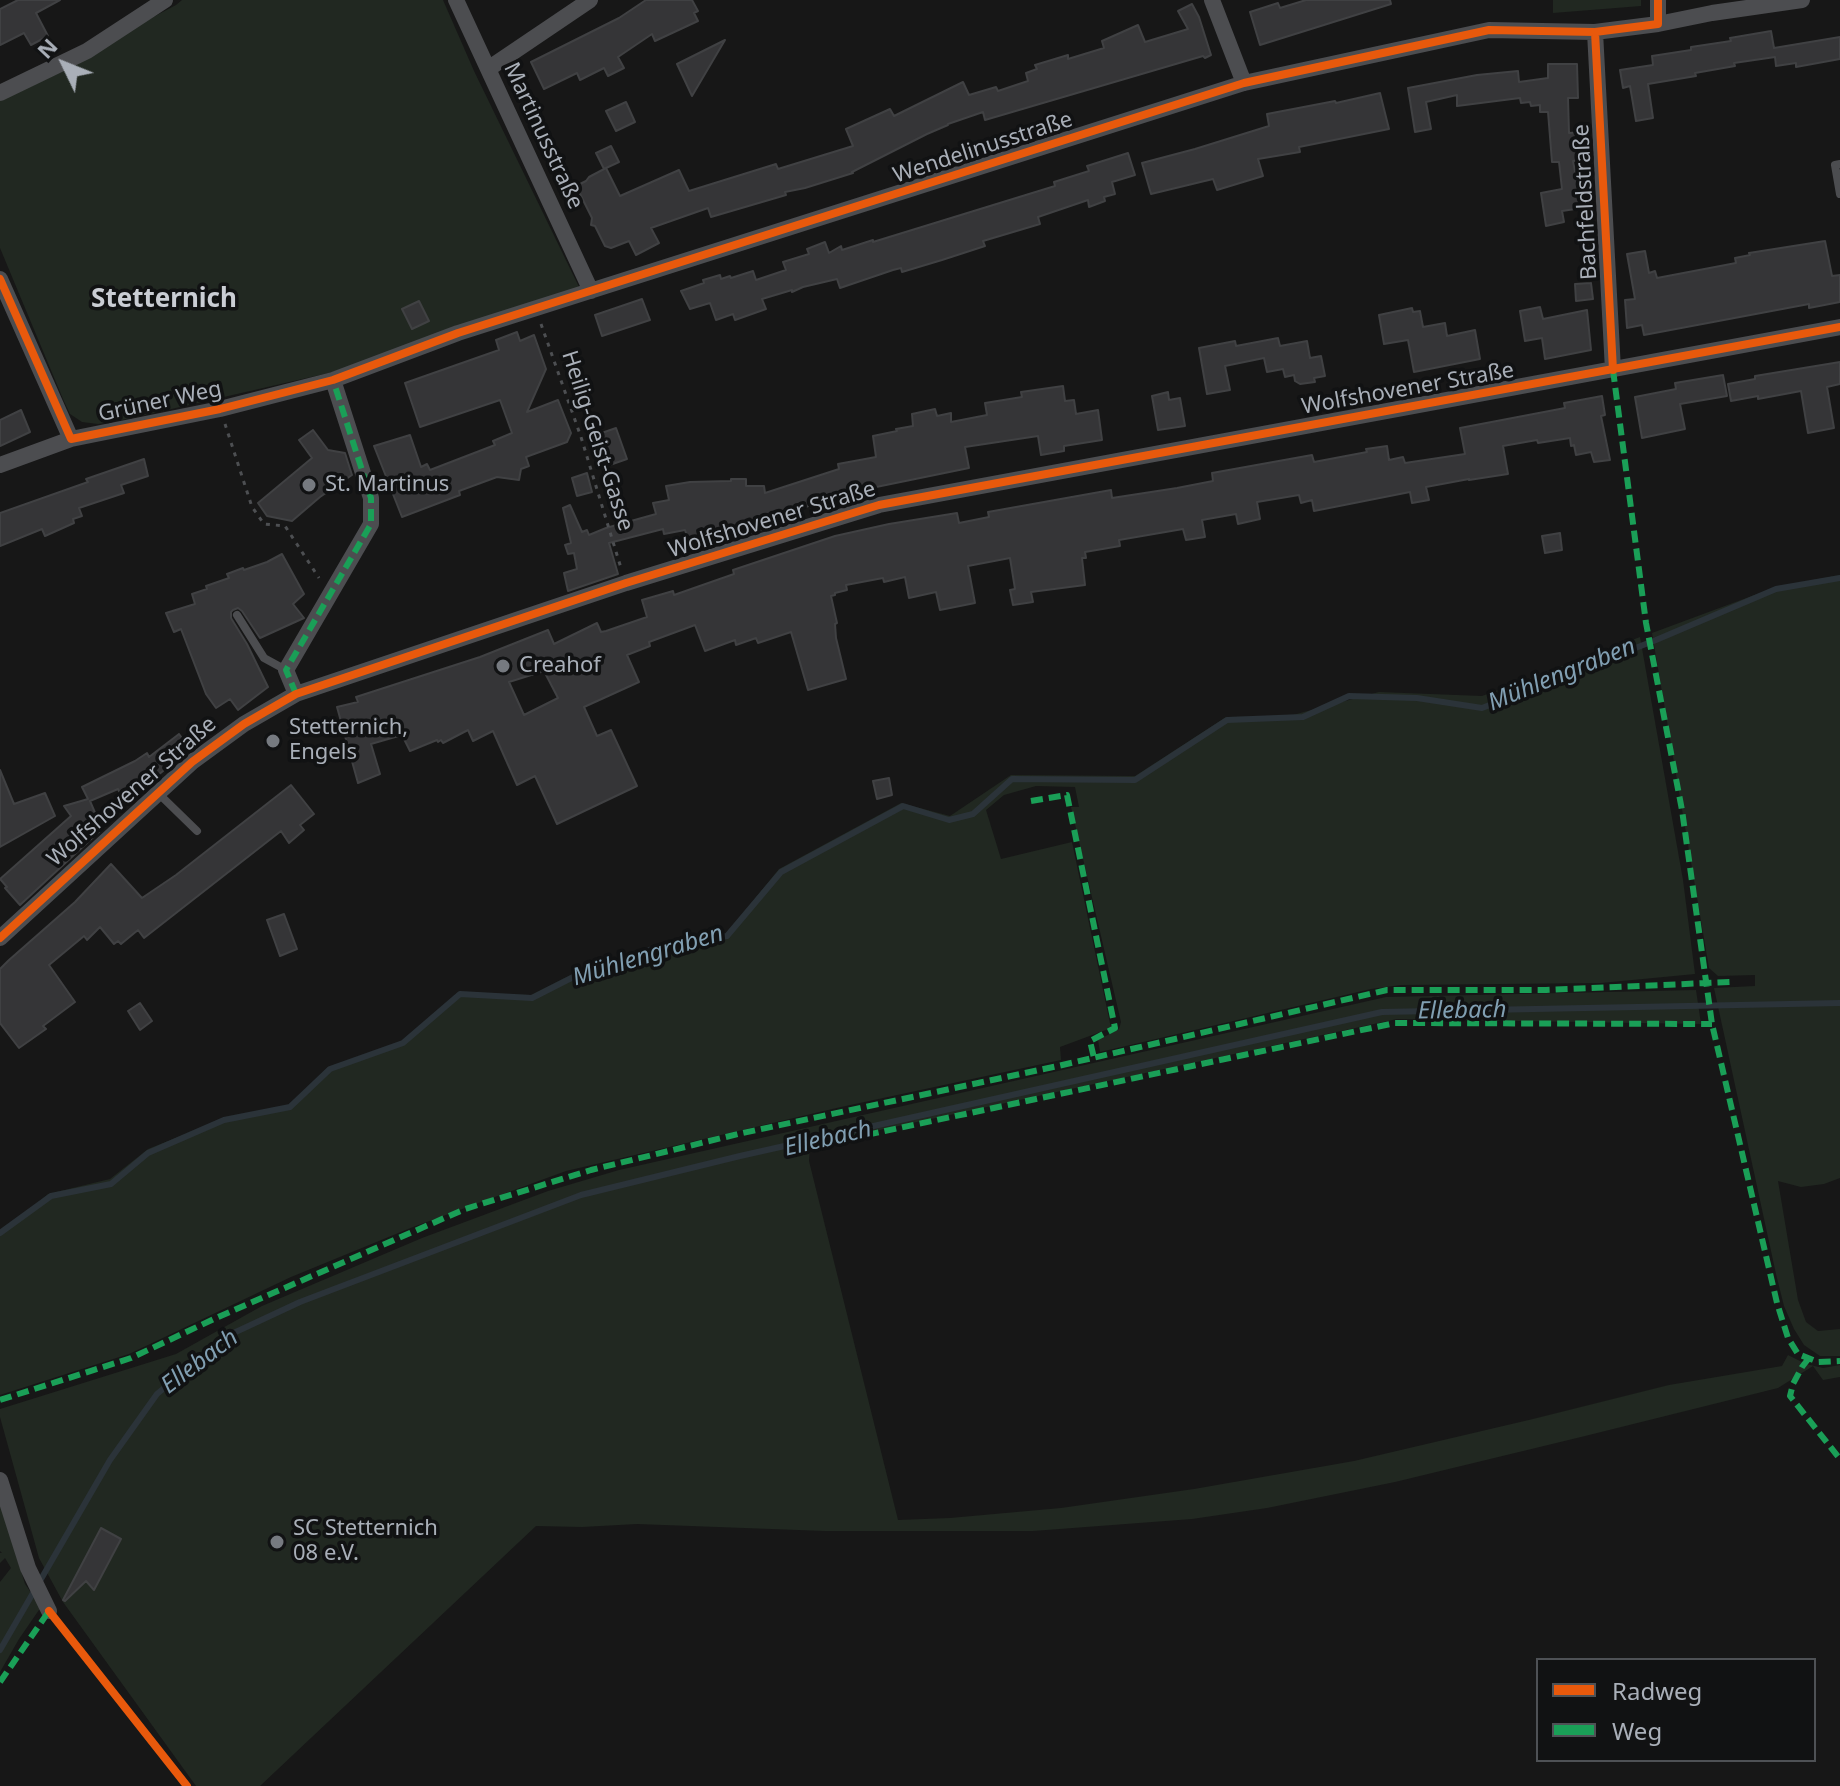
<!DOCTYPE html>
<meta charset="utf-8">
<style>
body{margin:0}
#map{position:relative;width:1840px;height:1786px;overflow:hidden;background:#171717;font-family:"Noto Sans",sans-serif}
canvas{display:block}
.legend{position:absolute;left:1536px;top:1658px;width:280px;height:104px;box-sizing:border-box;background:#111213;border:2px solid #4e5155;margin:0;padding:10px 14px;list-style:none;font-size:24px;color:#a9afb8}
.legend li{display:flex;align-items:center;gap:16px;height:40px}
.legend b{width:40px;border:2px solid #4e5155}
.north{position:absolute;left:24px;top:24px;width:80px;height:80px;-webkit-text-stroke:6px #111213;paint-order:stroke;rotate:313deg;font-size:22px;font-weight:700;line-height:32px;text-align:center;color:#a9afb8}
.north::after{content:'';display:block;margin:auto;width:28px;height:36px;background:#a9afb8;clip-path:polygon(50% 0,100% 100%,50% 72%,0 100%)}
</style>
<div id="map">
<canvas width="1840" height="1786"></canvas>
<ul class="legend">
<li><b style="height:10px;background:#e8590c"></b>Radweg</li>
<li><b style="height:10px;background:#1a9f57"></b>Weg</li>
</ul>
<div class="north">N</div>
</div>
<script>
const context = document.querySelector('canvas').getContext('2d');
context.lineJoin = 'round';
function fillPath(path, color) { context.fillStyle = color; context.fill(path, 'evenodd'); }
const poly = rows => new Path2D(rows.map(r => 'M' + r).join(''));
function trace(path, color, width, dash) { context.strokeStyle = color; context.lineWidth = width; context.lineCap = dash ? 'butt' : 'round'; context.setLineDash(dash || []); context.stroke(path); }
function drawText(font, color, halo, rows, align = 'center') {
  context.font = font + ' "Noto Sans",sans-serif'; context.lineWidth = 7; context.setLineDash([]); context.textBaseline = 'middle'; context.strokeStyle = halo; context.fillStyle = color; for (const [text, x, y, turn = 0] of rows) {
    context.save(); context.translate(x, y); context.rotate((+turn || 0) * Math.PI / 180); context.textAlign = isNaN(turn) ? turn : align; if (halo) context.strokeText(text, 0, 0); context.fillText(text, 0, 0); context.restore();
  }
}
fillPath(poly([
 [182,0,443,0,474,71,580,289,333,372,132,418,98,424,82,422,70,414,63,399,0,248,0,98,176,5],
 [1553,0,1641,0,1641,6,1553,13],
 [1840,575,1840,1178,1824,1184,1801,1187,1778,1181,1798,1300,1806,1322,1818,1331,1840,1329,1840,1356,1820,1356,1804,1345,1794,1329,1784,1306,1776,1274,1714,988,1755,986,1755,975,1718,976,1709,968,1652,633,1776,587],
 [1640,637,1683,880,1695,974,1601,983,1401,985,1371,989,1100,1052,1098,1040,1119,1029,1121,1022,1071,807,1079,807,1075,787,1036,786,1004,795,986,810,1001,859,1072,842,1111,1028,1060,1047,1061,1060,841,1107,566,1171,413,1227,291,1277,129,1354,0,1395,0,1234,48,1194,110,1179,148,1149,223,1119,289,1105,328,1067,403,1041,459,993,531,995,589,966,726,934,779,869,901,803,950,816,1011,775,1135,776,1226,717,1289,716,1379,692,1482,696],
 [1696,990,1701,1024,1397,1019,810,1145,809,1161,898,1520,950,1518,1061,1508,1194,1489,1354,1461,1533,1419,1669,1385,1782,1366,1788,1355,1806,1364,1823,1368,1840,1365,1840,1377,1823,1380,1813,1366,1778,1388,1581,1437,1395,1482,1267,1508,1192,1519,1033,1531,825,1531,637,1524,582,1527,536,1526,260,1786,196,1786,63,1602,39,1558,0,1417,0,1409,176,1354,262,1306,422,1238,548,1191,619,1170,1386,997],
 [0,1502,25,1584,41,1607,19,1639,0,1672,0,1582,11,1568,5,1558,0,1563,0,1553,2,1553,0,1551]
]), '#212821');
trace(poly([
 [0,1233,51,1196,111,1184,148,1153,224,1120,290,1107,330,1069,403,1043,460,994,532,998,589,969,652,949,727,936,781,872,903,806,949,820,973,814,1012,779,1135,780,1227,720,1303,717,1349,696,1417,698,1482,708,1656,640,1776,589,1840,578],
 [0,1650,110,1460,157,1394,225,1337,300,1302,581,1195,740,1156,1382,1012,1840,1003]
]), '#2b3339', 6);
const building = poly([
 [18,0,60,0,36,13,48,36,31,45,24,33,0,45,0,9,18,0],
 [646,0,692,0,698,11,694,13,698,21,655,41,652,34,618,57,624,68,608,76,604,68,580,80,577,73,544,89,531,62,619,18,646,0],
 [1306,0,1390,0,1391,4,1260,45,1250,12,1278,3,1280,8,1306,0],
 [1192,4,1199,17,1211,55,1205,58,1203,56,985,120,983,112,948,124,948,125,927,134,852,172,853,173,805,188,785,192,786,195,711,217,708,208,651,228,659,243,636,255,629,241,611,248,605,246,595,226,591,225,592,218,576,186,586,181,589,177,606,168,620,196,679,170,689,191,776,164,778,169,853,146,846,129,890,109,894,116,963,82,969,95,996,87,998,91,1028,81,1026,73,1037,69,1035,65,1068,55,1068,59,1104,48,1102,41,1138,25,1145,42,1188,29,1178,11,1192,4],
 [1771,31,1774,48,1840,37,1840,59,1796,67,1796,63,1776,66,1775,57,1734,63,1735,66,1695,73,1696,76,1648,84,1653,118,1636,121,1630,86,1623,88,1620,70,1653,65,1652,56,1691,50,1691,47,1731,41,1730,38,1771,31],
 [725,40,692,96,677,64,725,40],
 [1548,64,1577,64,1578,98,1568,98,1569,133,1582,132,1583,160,1573,161,1582,208,1562,211,1564,222,1546,226,1541,193,1562,189,1559,162,1552,162,1548,112,1540,112,1540,105,1531,106,1530,102,1521,103,1520,98,1457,106,1457,95,1426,102,1431,129,1415,132,1408,88,1477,75,1518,71,1519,82,1548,78,1548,64],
 [1380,93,1389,129,1299,147,1300,152,1258,159,1263,176,1217,190,1213,179,1151,194,1142,163,1195,149,1269,126,1267,114,1335,101,1336,103,1380,93],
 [626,102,635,122,616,131,606,111,626,102],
 [611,146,619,162,604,169,596,153,611,146],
 [1128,153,1135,175,1112,182,1115,194,1104,197,1105,201,1089,207,1088,200,1038,217,1040,224,983,241,985,246,942,260,902,272,901,268,893,270,840,288,837,279,803,287,792,292,792,290,762,299,766,309,735,320,733,314,716,320,710,303,690,309,681,291,704,283,703,280,720,275,721,279,730,276,731,278,753,271,756,280,786,270,783,262,809,254,807,249,825,242,829,253,841,246,842,250,873,240,873,242,1055,186,1054,182,1089,171,1087,166,1128,153],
 [1825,241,1832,276,1840,275,1840,302,1809,308,1809,304,1644,335,1642,325,1627,328,1625,300,1635,299,1627,254,1645,251,1649,273,1655,271,1657,278,1736,263,1735,258,1750,255,1749,253,1825,241],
 [1591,283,1593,299,1576,301,1575,284,1591,283],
 [642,299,650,320,602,336,595,315,642,299],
 [419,301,429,321,412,329,402,309,419,301],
 [1540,307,1543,319,1587,310,1591,350,1545,359,1542,338,1525,341,1520,311,1540,307],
 [1412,308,1413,312,1420,311,1423,327,1445,323,1447,336,1475,330,1480,359,1414,372,1408,340,1384,344,1379,315,1412,308],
 [517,332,520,341,534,335,546,369,527,412,558,400,571,433,567,442,526,457,529,466,521,469,519,480,497,477,459,491,460,495,402,517,374,446,410,435,421,467,427,464,430,470,495,445,493,441,512,433,500,400,420,427,405,383,499,350,496,340,517,332],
 [1278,338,1280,346,1307,341,1310,358,1321,356,1325,376,1314,378,1315,382,1300,384,1295,381,1294,375,1285,377,1283,369,1267,372,1264,358,1225,366,1230,390,1207,394,1199,348,1235,341,1236,346,1278,338],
 [1840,362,1840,384,1827,387,1834,428,1808,433,1801,391,1758,399,1758,396,1731,401,1728,384,1755,379,1755,376,1840,362],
 [1723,375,1727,396,1680,404,1685,429,1642,438,1635,397,1676,389,1675,383,1723,375],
 [1063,386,1065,401,1074,400,1076,414,1098,410,1102,440,1064,446,1064,451,1041,455,1038,436,965,447,969,468,842,494,786,514,788,518,766,528,692,551,685,530,664,534,663,529,609,543,618,574,568,591,564,573,577,569,574,553,568,554,565,545,571,543,563,508,570,505,582,532,587,530,589,535,606,528,656,514,653,503,669,500,666,486,690,482,731,481,731,479,746,479,746,486,764,486,765,493,839,469,838,464,876,457,873,436,897,431,896,429,913,426,912,414,935,409,937,416,951,413,951,422,987,415,985,403,1022,397,1021,392,1063,386],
 [1168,392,1169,400,1180,398,1185,426,1158,430,1152,396,1168,392],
 [1602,396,1605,415,1601,416,1610,460,1594,462,1591,452,1576,455,1574,445,1571,446,1570,438,1538,443,1537,440,1503,446,1508,474,1469,480,1469,479,1426,487,1429,500,1412,503,1410,492,1314,511,1312,500,1301,503,1299,495,1257,502,1260,519,1238,524,1236,514,1202,520,1205,537,1186,540,1183,529,1119,540,1120,546,1085,552,1086,558,1082,558,1085,585,1031,592,1033,602,1013,605,1010,590,1015,589,1010,558,968,566,975,603,940,610,936,592,909,598,905,577,884,582,883,578,846,585,847,590,835,593,835,595,831,596,837,623,835,624,836,638,846,679,808,690,791,632,758,643,756,638,736,645,735,640,705,651,695,625,649,642,650,646,627,655,639,682,584,707,597,736,611,730,637,786,557,824,535,776,517,785,493,731,473,741,468,730,443,743,441,740,438,742,437,740,410,751,402,735,371,744,380,774,358,783,337,707,358,702,356,697,480,657,548,630,554,644,597,623,601,632,606,631,647,617,642,600,673,591,674,595,734,574,733,570,835,536,889,524,957,513,959,523,989,517,988,512,1111,490,1112,498,1177,488,1213,481,1212,473,1312,455,1314,462,1367,452,1366,449,1387,446,1389,460,1403,457,1405,463,1465,454,1460,428,1565,408,1564,403,1602,396],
 [544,671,558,698,524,715,509,682,544,671],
 [21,410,30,432,0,446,0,420,21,410],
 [616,428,627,459,604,467,593,436,616,428],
 [313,430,328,450,345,453,352,475,320,497,292,521,267,516,258,503,312,458,299,440,313,430],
 [144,459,148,476,121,485,124,493,79,508,82,516,73,519,74,523,45,536,42,529,0,546,0,513,88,482,86,479,144,459],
 [587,473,592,492,577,496,572,478,587,473],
 [1560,533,1562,550,1545,553,1542,536,1560,533],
 [282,554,304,594,293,604,304,618,260,638,242,611,238,608,233,610,231,612,231,618,247,644,268,687,238,710,230,699,216,708,206,694,181,629,174,632,166,613,195,604,192,594,207,589,206,586,229,578,227,574,243,568,244,570,267,562,282,554],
 [179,734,190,749,141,789,123,799,118,789,90,801,102,829,20,905,5,888,7,887,0,879,71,816,64,806,88,799,82,787,135,761,147,753,149,757,179,734],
 [0,770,14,804,45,793,55,816,0,847,0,770],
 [889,778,892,795,877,799,873,781,889,778],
 [291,785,314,814,300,825,304,830,289,843,281,831,144,938,138,930,121,944,118,941,114,944,100,927,87,940,84,936,49,965,75,1002,43,1026,46,1029,19,1048,0,1023,0,969,9,960,75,902,111,864,142,898,176,875,291,785],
 [284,914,297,949,280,956,267,920,284,914],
 [140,1003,152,1021,140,1030,128,1011,140,1003],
 [101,1528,121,1539,94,1590,86,1581,65,1601,63,1600,101,1528]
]);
fillPath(building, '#353537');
trace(building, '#404143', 2);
trace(poly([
 [541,324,581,437,621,568],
 [225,424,252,507,264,524,285,526,319,578]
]), '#4d4f52', 3, [4, 6]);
trace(poly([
 [1840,164,1835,165,1840,194],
 [237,615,264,658,286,670],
 [158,793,197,831]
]), '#4c4d50', 8);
trace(poly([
 [456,0,591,291],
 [1212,0,1244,83],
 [1658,0,1658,24],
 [1595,32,1613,370],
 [488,69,590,0],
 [0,93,87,51,165,0],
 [0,279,71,439,220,409,333,380,458,333,1244,83,1489,30,1595,32,1658,24,1712,13,1802,0],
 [0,465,71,439],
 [296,694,286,670,371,524,371,498,333,380],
 [0,938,192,762,244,724,296,694,626,583,879,505,1840,327],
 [0,1480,28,1568,49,1611]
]), '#4c4d50', 16);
trace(poly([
 [1613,370,1646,623,1682,810,1712,1024,1777,1303,1788,1338,1798,1354,1818,1362,1840,1361],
 [296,694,286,670,371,524,371,498,333,380],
 [1031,801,1067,795,1115,1028,1090,1041,1094,1058],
 [814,1146,1395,1023,1712,1024],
 [1809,1358,1802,1367,1793,1384,1790,1396,1840,1459],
 [0,1400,131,1358,216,1318,465,1209,591,1170,738,1134,1058,1066,1387,990,1546,990,1731,982],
 [0,1682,49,1611,53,1616]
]), '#1a9f57', 6, [12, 6]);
trace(poly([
 [1595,32,1613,370],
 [0,279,71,439,220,409,333,380,458,333,1244,83,1489,30,1595,32,1658,24,1658,0],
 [0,938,192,762,244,724,296,694,626,583,879,505,1840,327],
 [49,1611,187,1786]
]), '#e8590c', 8);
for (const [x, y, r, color] of [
 [309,485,8,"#767a80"],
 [503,666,8,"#767a80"],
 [273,741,8,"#767a80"],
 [277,1542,8,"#767a80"]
]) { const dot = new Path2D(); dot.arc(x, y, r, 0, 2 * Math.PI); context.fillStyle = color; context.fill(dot); trace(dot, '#111213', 3); }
drawText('22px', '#a9afb8', '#111213', [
 ["Martinusstraße",543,136,65],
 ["Wendelinusstraße",983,148,-18],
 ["Bachfeldstraße",1586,202,-93],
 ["Wolfshovener Straße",1408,389,-10],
 ["Grüner Weg",160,402,-12],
 ["Heilig-Geist-Gasse",597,441,72],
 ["Wolfshovener Straße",772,520,-17],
 ["Wolfshovener Straße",132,792,-41]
]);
drawText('22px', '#a9afb8', '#111213', [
 ["St. Martinus",325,485],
 ["Creahof",519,666],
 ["Stetternich,",289,728],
 ["Engels",289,753],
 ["SC Stetternich",293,1529],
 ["08 e.V.",293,1554]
], 'left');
drawText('italic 24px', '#819fb2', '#111213', [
 ["Mühlengraben",1562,675,-22],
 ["Mühlengraben",648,956,-17],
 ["Ellebach",1462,1011,-1],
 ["Ellebach",828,1139,-13],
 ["Ellebach",200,1362,-37]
]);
drawText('bold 26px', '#cacdd4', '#111213', [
 ["Stetternich",164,300]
]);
</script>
